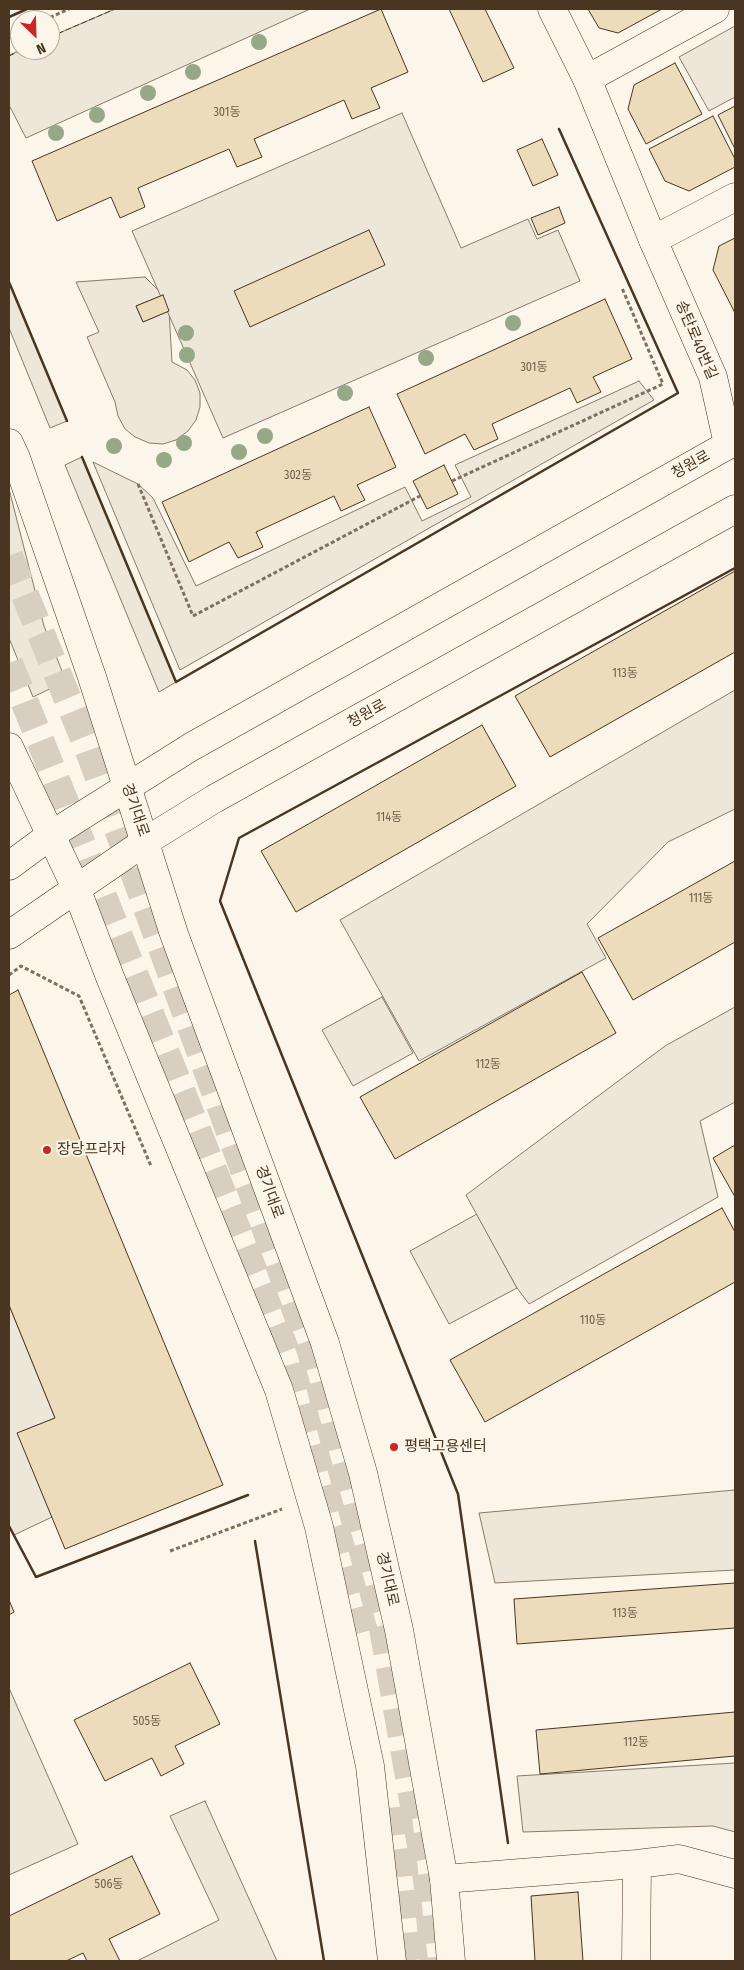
<!DOCTYPE html>
<meta charset="utf-8">
<style>
body{margin:0}
#map{position:relative;width:744px;height:1970px;overflow:hidden;background:#fbf6e9;font-family:"Fira Sans Condensed",sans-serif}
canvas{display:block}
.frame{position:absolute;inset:0;border:10px solid #4a3520;pointer-events:none}
.north{position:absolute;left:10px;top:10px;width:50px;height:50px;box-sizing:border-box;background:#fbf6e9;border:1px solid #b4a999;border-radius:50%;rotate:156deg;font-size:14px;font-weight:700;line-height:20px;text-align:center;color:#4a3520}
.north::after{content:'';display:block;margin:auto;width:18px;height:22px;background:#c62828;clip-path:polygon(50% 0,100% 100%,50% 72%,0 100%)}
</style>
<div id="map">
<canvas width="744" height="1970"></canvas>
<div class="frame"></div>
<div class="north">N</div>
</div>
<script>
const context = document.querySelector('canvas').getContext('2d');
context.lineJoin = 'round';
function fillPath(path, color) { context.fillStyle = color; context.fill(path, 'evenodd'); }
const poly = rows => new Path2D(rows.map(r => 'M' + r).join(''));
function trace(path, color, width, dash) { context.strokeStyle = color; context.lineWidth = width; context.lineCap = dash ? 'butt' : 'round'; context.setLineDash(dash || []); context.stroke(path); }
function drawText(font, color, halo, rows, align = 'center') {
  context.font = font + ' "Fira Sans Condensed","Noto Sans KR",sans-serif'; context.lineWidth = 4; context.setLineDash([]); context.textBaseline = 'middle'; context.strokeStyle = halo; context.fillStyle = color; for (const [text, x, y, turn = 0] of rows) {
    context.save(); context.translate(x, y); context.rotate((+turn || 0) * Math.PI / 180); context.textAlign = isNaN(turn) ? turn : align; if (halo) context.strokeText(text, 0, 0); context.fillText(text, 0, 0); context.restore();
  }
}
const green = poly([
 [735,26,735,97,709,111,679,57,735,26],
 [145,277,163,295,136,306,143,322,169,311,172,362,187,370,195,380,200,393,200,407,196,420,188,431,176,440,163,444,149,443,135,437,125,429,118,416,115,402,87,337,99,332,76,282,145,277],
 [9,282,67,421,50,428,9,328,9,282],
 [639,381,654,400,180,670,93,462,138,484,153,498,196,586,405,487,422,521,471,497,455,465,639,381],
 [82,457,176,682,159,692,65,465,82,457],
 [9,489,44,626,66,681,33,697,9,638,9,489],
 [382,997,413,1053,353,1086,322,1030,382,997],
 [477,1214,517,1288,449,1324,410,1251,477,1214]
]);
fillPath(green, '#ede6d9');
trace(green, '#887966', 1);
const parking = poly([
 [115,9,310,9,26,138,9,105,9,55,21,50,50,50,50,37,115,9],
 [402,113,461,248,528,219,537,239,558,230,580,281,223,438,132,231,402,113],
 [735,690,735,809,668,842,587,924,606,958,419,1061,340,920,735,690],
 [735,1007,735,1102,700,1121,718,1197,529,1304,517,1288,466,1195,665,1046,735,1007],
 [9,1305,55,1418,18,1433,52,1517,14,1535,9,1526,9,1305],
 [735,1490,735,1570,495,1583,479,1513,735,1490],
 [9,1688,78,1844,9,1875,9,1688],
 [735,1763,735,1832,713,1826,523,1832,517,1776,735,1763],
 [205,1801,277,1961,137,1961,219,1920,170,1816,205,1801]
]);
fillPath(parking, '#ede7d9');
trace(parking, '#887966', 1);
const building = poly([
 [381,9,408,72,371,88,380,108,352,119,344,100,254,139,262,157,237,167,229,149,138,188,145,207,120,218,111,197,57,221,32,161,381,9],
 [449,9,485,9,514,68,483,82,449,9],
 [588,9,662,9,618,33,599,28,588,9],
 [675,63,702,114,646,144,628,109,634,85,675,63],
 [735,106,735,149,718,115,735,106],
 [713,116,735,159,735,167,689,191,665,181,649,149,713,116],
 [542,139,558,175,533,186,517,150,542,139],
 [559,207,565,223,538,235,531,218,559,207],
 [369,230,385,265,250,327,234,291,369,230],
 [735,238,735,313,713,270,719,246,735,238],
 [163,295,169,311,143,322,136,306,163,295],
 [605,299,632,359,593,377,601,392,577,403,570,388,492,424,498,439,474,450,465,434,425,454,397,394,605,299],
 [369,407,396,467,357,485,365,500,341,511,334,496,256,532,263,547,238,558,229,542,189,562,162,502,369,407],
 [444,465,458,494,427,509,413,481,444,465],
 [735,571,735,652,550,757,515,696,735,571],
 [482,725,516,786,296,912,261,851,482,725],
 [735,861,735,942,633,1000,598,938,735,861],
 [582,972,616,1033,395,1159,360,1097,582,972],
 [18,990,223,1485,65,1549,17,1433,55,1418,9,1305,9,995,18,990],
 [735,1145,735,1197,713,1158,735,1145],
 [722,1208,735,1232,735,1282,485,1422,450,1360,722,1208],
 [735,1583,735,1628,517,1644,514,1599,735,1583],
 [9,1600,14,1612,9,1615,9,1600],
 [190,1663,220,1724,175,1746,184,1764,161,1776,152,1758,105,1781,74,1720,190,1663],
 [735,1712,735,1756,540,1774,536,1730,735,1712],
 [132,1856,160,1914,109,1939,120,1961,87,1961,83,1953,66,1961,9,1961,9,1916,132,1856],
 [578,1892,583,1961,535,1961,531,1896,578,1892]
]);
fillPath(building, '#ecdcbc');
trace(building, '#4a3520', 1);
trace(poly([
 [9,556,88,748,311,1351,383,1628,427,1880,434,1961],
 [9,663,289,1359,364,1632],
 [397,1807,414,1961]
]), '#d8cfc1', 28, [28, 14]);
const street = poly([
 [587,79,715,9],
 [653,240,735,197],
 [444,1879,637,1864,679,1859,735,1874],
 [636,1961,637,1864]
]);
const secondary = poly([
 [552,9,587,79,653,240,713,377,728,444],
 [9,866,51,835,191,747,735,441],
 [9,935,146,841,214,799,735,509]
]);
const primary = poly([
 [9,443,16,458,92,677,174,934,325,1343,363,1473,399,1630,444,1879,451,1961],
 [9,747,76,888,110,977,279,1390,319,1527,370,1766,392,1961]
]);
trace(street, '#4a3520', 29);
trace(secondary, '#4a3520', 29);
trace(primary, '#4a3520', 29);
trace(poly([
 [44,20,69,9],
 [9,38,20,33],
 [452,481,663,384,622,288],
 [138,484,193,616,420,496],
 [9,975,21,966,79,996,151,1166],
 [170,1551,282,1509]
]), '#7f6f5c', 3, [4, 2.5]);
trace(street, '#fbf6e9', 28);
trace(secondary, '#fbf6e9', 28);
trace(primary, '#fbf6e9', 28);
trace(poly([
 [50,37,115,9],
 [9,56,22,50]
]), '#4a3520', 1, [6, 2.5]);
trace(poly([
 [9,17,27,9],
 [9,282,67,421],
 [82,457,176,682,678,393,559,129],
 [9,1526,36,1577,248,1495],
 [255,1541,324,1961],
 [508,1843,458,1494,220,901,239,838,735,568]
]), '#4a3520', 2.5);
context.fillStyle = '#96a887';
for (const [x, y] of [
 [259,42],
 [193,72],
 [148,93],
 [97,115],
 [56,133],
 [513,323],
 [186,333],
 [187,355],
 [426,358],
 [345,393],
 [265,436],
 [184,443],
 [114,446],
 [239,452],
 [164,460]
]) { context.beginPath(); context.arc(x, y, 8, 0, 2 * Math.PI); context.fill(); }
for (const [x, y, r, color] of [
 [47,1150,5,"#c62828"],
 [394,1447,5,"#c62828"]
]) { const dot = new Path2D(); dot.arc(x, y, r, 0, 2 * Math.PI); context.fillStyle = color; context.fill(dot); trace(dot, '#fbf6e9', 2); }
drawText('12px', '#725f47', null, [
 ["301동",227,113],
 ["301동",534,368],
 ["302동",298,476],
 ["113동",625,674],
 ["114동",389,818],
 ["111동",701,899],
 ["112동",488,1065],
 ["110동",593,1321],
 ["113동",625,1614],
 ["505동",147,1722],
 ["112동",636,1743],
 ["506동",109,1885]
]);
drawText('15px', '#4a3520', '#fbf6e9', [
 ["송탄로40번길",696,340,67],
 ["청원로",691,465,-29],
 ["청원로",367,714,-29],
 ["경기대로",135,810,71],
 ["경기대로",269,1192,70],
 ["경기대로",387,1579,77]
]);
drawText('15px', '#4a3520', '#fbf6e9', [
 ["장당프라자",57,1150],
 ["평택고용센터",404,1447]
], 'left');
</script>
